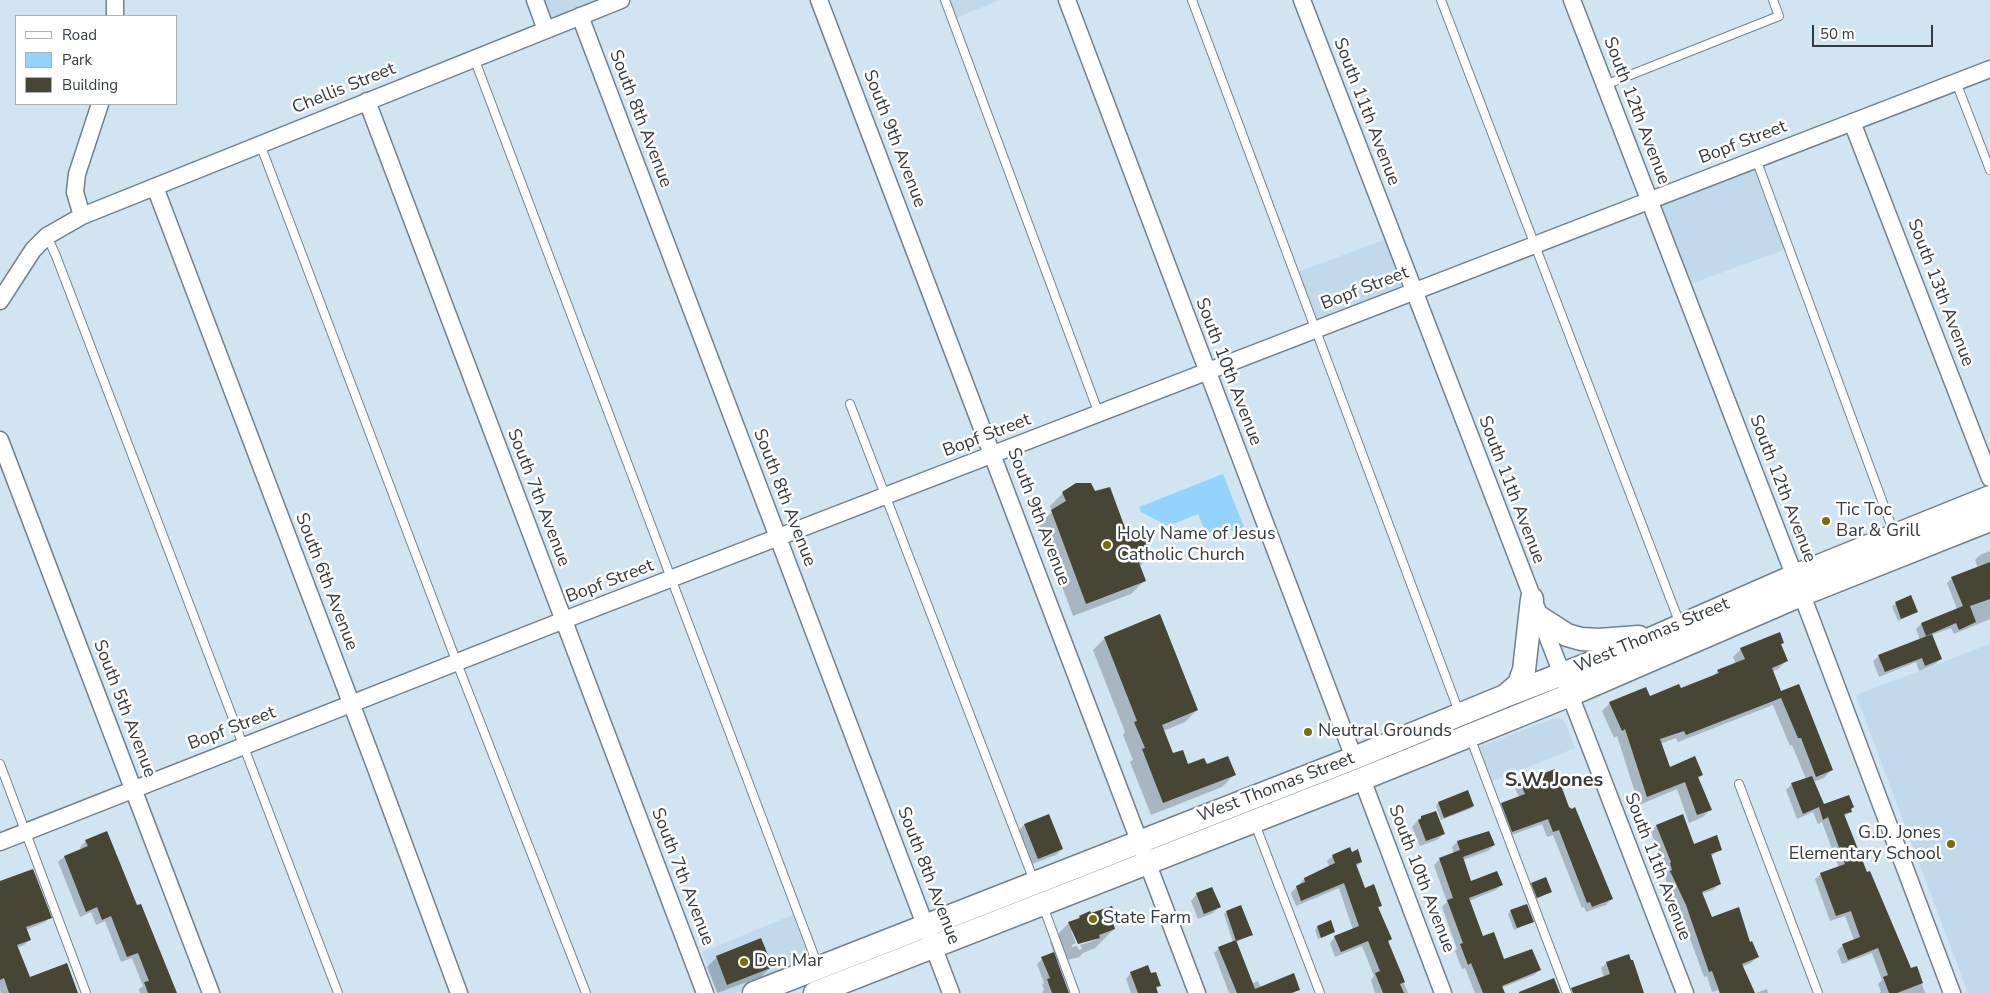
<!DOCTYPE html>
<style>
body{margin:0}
#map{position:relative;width:1990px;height:993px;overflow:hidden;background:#d1e4f1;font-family:"Nunito Sans",sans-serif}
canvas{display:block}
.legend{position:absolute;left:15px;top:15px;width:162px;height:90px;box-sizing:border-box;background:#fff;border:1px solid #adb1b3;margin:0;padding:6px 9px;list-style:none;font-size:15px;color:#333b40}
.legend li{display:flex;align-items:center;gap:10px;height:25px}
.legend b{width:25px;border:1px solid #adb1b3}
.scale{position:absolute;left:1812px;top:25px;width:121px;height:22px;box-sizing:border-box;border:2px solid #333b40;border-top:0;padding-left:6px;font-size:15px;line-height:18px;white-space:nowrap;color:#333b40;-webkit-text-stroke:4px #fff;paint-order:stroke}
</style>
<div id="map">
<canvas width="1990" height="993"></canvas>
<ul class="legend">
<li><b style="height:6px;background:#fff"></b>Road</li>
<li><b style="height:14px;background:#93d3fd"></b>Park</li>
<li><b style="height:14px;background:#474534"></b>Building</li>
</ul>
<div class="scale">50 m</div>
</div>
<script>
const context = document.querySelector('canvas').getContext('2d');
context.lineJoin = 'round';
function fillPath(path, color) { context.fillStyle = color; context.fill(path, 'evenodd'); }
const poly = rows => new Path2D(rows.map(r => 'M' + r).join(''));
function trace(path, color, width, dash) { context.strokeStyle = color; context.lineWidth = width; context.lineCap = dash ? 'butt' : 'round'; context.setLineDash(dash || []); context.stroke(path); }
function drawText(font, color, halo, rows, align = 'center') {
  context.font = font + ' "Nunito Sans",sans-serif'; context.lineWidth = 5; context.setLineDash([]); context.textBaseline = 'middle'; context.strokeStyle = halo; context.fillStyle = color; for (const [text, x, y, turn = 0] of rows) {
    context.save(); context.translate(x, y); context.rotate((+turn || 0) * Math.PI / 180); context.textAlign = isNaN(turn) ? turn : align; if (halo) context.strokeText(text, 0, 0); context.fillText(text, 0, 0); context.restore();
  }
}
fillPath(poly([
 [535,0,621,0,546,30],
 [947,0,1000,0,953,19],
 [1756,159,1789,248,1682,287,1649,201],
 [1392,237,1414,292,1317,329,1295,273],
 [1990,644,1990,993,1968,993,1856,695],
 [1554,718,1561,719,1566,724,1575,748,1491,782,1479,747],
 [795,914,813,961,735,993,718,993,702,952]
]), '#c0daec');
fillPath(poly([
 [1223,474,1244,527,1214,536,1204,528,1198,514,1168,526,1141,512,1139,507]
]), '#93d3fd');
fillPath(poly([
 [1094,492,1127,537,1151,555,1139,567,1144,581,1131,594,1073,616,1039,524,1052,512,1050,506,1063,493],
 [1990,551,1990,619,1954,634,1951,628,1932,635,1941,659,1935,664,1919,671,1916,662,1879,677,1873,661,1879,656,1920,640,1916,629,1921,624,1957,609,1947,583,1952,578,1978,568,1975,560,1980,555],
 [1911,597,1916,612,1898,621,1892,606],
 [1105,638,1197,710,1185,722,1163,731,1172,755,1188,766,1206,766,1234,775,1222,787,1151,815,1130,762,1133,760,1123,735,1125,732,1093,650],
 [1783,643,1780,645,1786,661,1778,669,1772,672,1780,693,1832,769,1824,778,1813,782,1824,806,1850,810,1851,811,1844,817,1867,874,1910,969,1916,967,1925,993,1880,993,1881,992,1878,984,1882,980,1872,953,1842,964,1837,951,1843,945,1854,940,1845,916,1830,921,1815,879,1821,874,1839,868,1822,822,1818,824,1813,812,1797,819,1786,790,1792,784,1806,779,1792,745,1790,746,1773,705,1678,742,1676,738,1660,744,1669,768,1702,775,1698,778,1711,809,1703,817,1689,823,1677,789,1639,805,1617,736,1614,738,1602,711,1610,703,1649,697,1681,689,1711,678,1718,671,1736,664,1733,657,1741,649],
 [1521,783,1568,807,1611,899,1606,905,1586,912,1584,907,1582,908,1553,835,1547,837,1542,824,1506,837,1496,810,1502,804,1519,797,1515,788],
 [1438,803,1473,806,1470,809,1441,820,1436,806],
 [1048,816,1062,849,1056,855,1032,864,1018,831,1024,825],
 [1682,816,1693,845,1720,849,1710,857,1719,884,1713,890,1701,894,1711,918,1749,944,1757,957,1751,963,1742,967,1754,993,1719,993,1718,990,1712,992,1707,976,1704,977,1680,911,1665,878,1667,876,1665,870,1666,869,1651,832,1656,826],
 [1421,817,1443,834,1437,840,1420,846,1412,827],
 [1488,832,1494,845,1488,851,1463,860,1471,882,1501,885,1496,890,1469,901,1482,937,1503,961,1540,969,1534,975,1501,988,1503,993,1475,993,1465,968,1462,969,1455,951,1457,949,1442,907,1447,902,1434,865,1440,859,1454,854,1452,847,1457,842],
 [86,841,136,907,176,993,140,993,139,989,143,986,132,958,121,962,105,921,96,925,91,912,80,917,58,862,64,857,81,850,80,847],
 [1351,853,1361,862,1356,867,1365,889,1381,905,1377,909,1391,939,1388,942,1390,950,1408,993,1375,993,1371,980,1374,976,1362,946,1335,957,1330,943,1335,937,1353,930,1339,888,1296,906,1291,893,1304,879,1329,866,1327,861,1333,856],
 [0,883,50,917,45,922,26,930,30,940,24,945,17,948,29,979,77,993,1,993,0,990],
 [1532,884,1550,892,1534,900,1529,886],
 [1197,894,1219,907,1213,913,1198,919,1191,901],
 [1511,911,1533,922,1514,930,1508,914],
 [1226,912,1252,934,1235,943,1251,984,1258,981,1261,988,1298,989,1294,993,1229,993,1214,953,1219,948,1233,943,1224,914],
 [1090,914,1116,920,1112,924,1114,929,1095,948,1083,953,1079,957,1057,963,1065,993,1042,993,1044,990,1042,985,1044,983,1037,964,1042,959,1054,954,1050,942,1069,923,1080,917],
 [1071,931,1074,931,1079,943,1100,936,1096,940,1080,945,1082,949,1079,950,1077,946,1072,947,1072,945,1076,943],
 [1317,927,1334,932,1318,939,1315,930],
 [717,957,771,967,761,977,717,993,707,967],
 [1607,963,1643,993,1577,993,1604,977,1601,968],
 [1131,973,1150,975,1159,985,1156,989,1157,993,1131,993,1126,979],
 [1767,989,1768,993,1756,993]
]), '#0003');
fillPath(poly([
 [1076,483,1091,483,1095,491,1110,487,1128,536,1143,530,1153,555,1138,560,1146,581,1086,604,1051,510,1066,501,1062,492],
 [1990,562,1990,599,1970,606,1976,622,1959,630,1956,623,1926,636,1921,623,1963,606,1951,577],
 [1911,595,1918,612,1901,619,1895,602],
 [1160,614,1198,710,1162,725,1173,753,1183,750,1188,764,1204,758,1207,764,1228,756,1236,775,1163,803,1142,749,1145,748,1134,722,1137,721,1104,637],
 [1780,632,1784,643,1781,644,1788,661,1772,668,1781,691,1799,684,1833,770,1816,777,1801,738,1798,738,1781,698,1686,735,1684,731,1660,739,1670,767,1695,756,1703,775,1698,777,1712,810,1697,815,1685,782,1647,797,1625,729,1622,731,1609,702,1646,687,1650,696,1679,684,1681,688,1719,673,1717,670,1745,659,1740,648],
 [1932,634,1942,659,1925,666,1922,658,1885,672,1878,655],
 [1555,769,1569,807,1572,809,1575,807,1613,899,1592,907,1590,902,1587,903,1559,830,1553,832,1548,819,1512,832,1501,803,1525,794,1520,782],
 [1812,776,1824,804,1849,795,1854,807,1851,809,1852,812,1844,814,1867,872,1870,871,1911,968,1917,966,1923,983,1897,993,1889,993,1883,977,1888,975,1878,948,1848,960,1842,944,1860,937,1851,911,1836,916,1820,873,1845,864,1828,817,1823,820,1819,807,1803,814,1791,783],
 [1468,790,1474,806,1444,818,1438,802],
 [1436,811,1445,834,1426,841,1418,820,1421,819,1421,816],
 [1049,814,1063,849,1038,859,1024,824],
 [1683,814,1694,844,1717,835,1722,850,1711,854,1721,884,1702,892,1712,917,1739,907,1750,942,1752,941,1759,957,1742,964,1755,993,1720,993,1712,971,1709,972,1686,905,1670,871,1672,870,1670,863,1671,862,1656,825],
 [107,831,137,905,141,904,177,993,148,993,144,982,149,981,138,953,127,957,111,916,102,920,97,907,86,912,64,856,88,846,85,840],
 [1489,831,1495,845,1463,857,1471,881,1497,871,1503,885,1469,898,1483,936,1494,932,1504,959,1532,949,1541,970,1502,986,1505,993,1483,993,1471,963,1468,965,1460,944,1463,943,1447,900,1453,898,1439,858,1460,850,1457,841],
 [1350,847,1352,852,1358,849,1362,862,1356,864,1365,888,1374,884,1382,906,1378,907,1392,939,1388,941,1405,982,1400,984,1404,993,1383,993,1375,973,1380,971,1368,941,1341,952,1334,936,1359,926,1344,883,1301,901,1296,886,1305,882,1304,878,1335,863,1332,855],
 [33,869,52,918,26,927,31,940,17,945,30,977,67,963,78,993,9,993,4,978,0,980,0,881],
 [1546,877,1552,892,1537,898,1531,883],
 [1212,887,1221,907,1204,914,1196,893],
 [1527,904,1534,922,1517,928,1510,910],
 [1241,905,1253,935,1236,941,1226,911],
 [1112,906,1118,920,1113,922,1115,929,1099,935,1100,938,1078,944,1068,922,1080,918,1079,916,1090,911,1091,913],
 [1331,920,1335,932,1321,938,1317,926],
 [761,938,773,967,727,985,716,956],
 [1236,940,1255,989,1294,973,1300,990,1291,993,1237,993,1218,947],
 [1054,952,1069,993,1052,993,1049,985,1047,979,1050,978,1041,957],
 [1629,954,1631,960,1633,960,1644,993,1573,993,1571,988,1610,974,1606,962],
 [1148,965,1151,973,1156,972,1161,986,1156,987,1158,993,1138,993,1130,972],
 [1554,978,1560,993,1519,993,1519,992]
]), '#474534');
const service = poly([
 [945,0,1099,414],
 [1192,0,1459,712],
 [1441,0,1680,624],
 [474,58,818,966],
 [1956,82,1990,170],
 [1605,85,1779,16,1773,0],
 [260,144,457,663,586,993],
 [1756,159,1894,533],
 [47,236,56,256,338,993],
 [850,404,1034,881],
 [1470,737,1567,993],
 [0,764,86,993],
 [1739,784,1818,993],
 [1255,824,1320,993],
 [1043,906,1075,993]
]);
const minor = poly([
 [115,0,115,16],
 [535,0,546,30],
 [819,0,1197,993],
 [1067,0,1354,758],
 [1302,0,1685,993],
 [1572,0,1810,616,1952,993],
 [580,16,951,993],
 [367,101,705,993],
 [1852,122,1990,478],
 [155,187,375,766,459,993],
 [82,216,75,192,77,174,100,104],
 [0,301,33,250,47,236,82,216,621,0],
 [0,440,211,993],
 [1362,779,1443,993],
 [0,842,582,613,1990,69]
]);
const secondary = poly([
 [1539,617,1567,635,1581,639,1599,640,1639,637],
 [1505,696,1519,684,1524,670,1532,599],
 [754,993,1354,758,1505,696,1625,650,1794,576,1990,497],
 [815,993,1362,779,1570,695,1801,595,1990,520]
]);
trace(service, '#70818d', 10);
trace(minor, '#70818d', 19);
trace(secondary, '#70818d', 25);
trace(service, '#fff', 8);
trace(minor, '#fff', 16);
trace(secondary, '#fff', 22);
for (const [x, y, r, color] of [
 [1826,521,5,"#786d08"],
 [1107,545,5,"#786d08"],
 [1308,732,5,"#786d08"],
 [1951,844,5,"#786d08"],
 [1093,919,5,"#786d08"],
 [744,962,5,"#786d08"]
]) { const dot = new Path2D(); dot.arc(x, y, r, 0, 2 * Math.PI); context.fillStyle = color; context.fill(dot); trace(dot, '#fff', 2); }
drawText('18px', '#333b40', '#fff', [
 ["Chellis Street",344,89,-22],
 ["South 12th Avenue",1636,111,69],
 ["South 11th Avenue",1366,112,69],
 ["South 8th Avenue",640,119,69],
 ["South 9th Avenue",894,139,69],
 ["Bopf Street",1743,143,-21],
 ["Bopf Street",1365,289,-21],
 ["South 13th Avenue",1940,293,69],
 ["South 10th Avenue",1228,372,69],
 ["Bopf Street",987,436,-21],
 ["South 12th Avenue",1782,489,69],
 ["South 11th Avenue",1511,490,69],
 ["South 7th Avenue",538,498,69],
 ["South 8th Avenue",784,498,69],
 ["South 9th Avenue",1038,517,69],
 ["South 6th Avenue",326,582,69],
 ["Bopf Street",610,582,-21],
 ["West Thomas Street",1652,636,-23],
 ["South 5th Avenue",124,709,69],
 ["Bopf Street",232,729,-21],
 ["West Thomas Street",1276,788,-21],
 ["South 11th Avenue",1657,867,69],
 ["South 8th Avenue",928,876,69],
 ["South 7th Avenue",682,877,69],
 ["South 10th Avenue",1421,879,69]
]);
drawText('18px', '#333b40', '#fff', [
 ["Tic Toc",1836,511],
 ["Bar & Grill",1836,532],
 ["Holy Name of Jesus",1117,535],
 ["Catholic Church",1117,556],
 ["Neutral Grounds",1318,732],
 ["G.D. Jones",1941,834,"right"],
 ["Elementary School",1941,855,"right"],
 ["State Farm",1103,919],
 ["Den Mar",754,962]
], 'left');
drawText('bold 20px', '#333b40', '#fff', [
 ["S.W. Jones",1554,781]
]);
</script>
